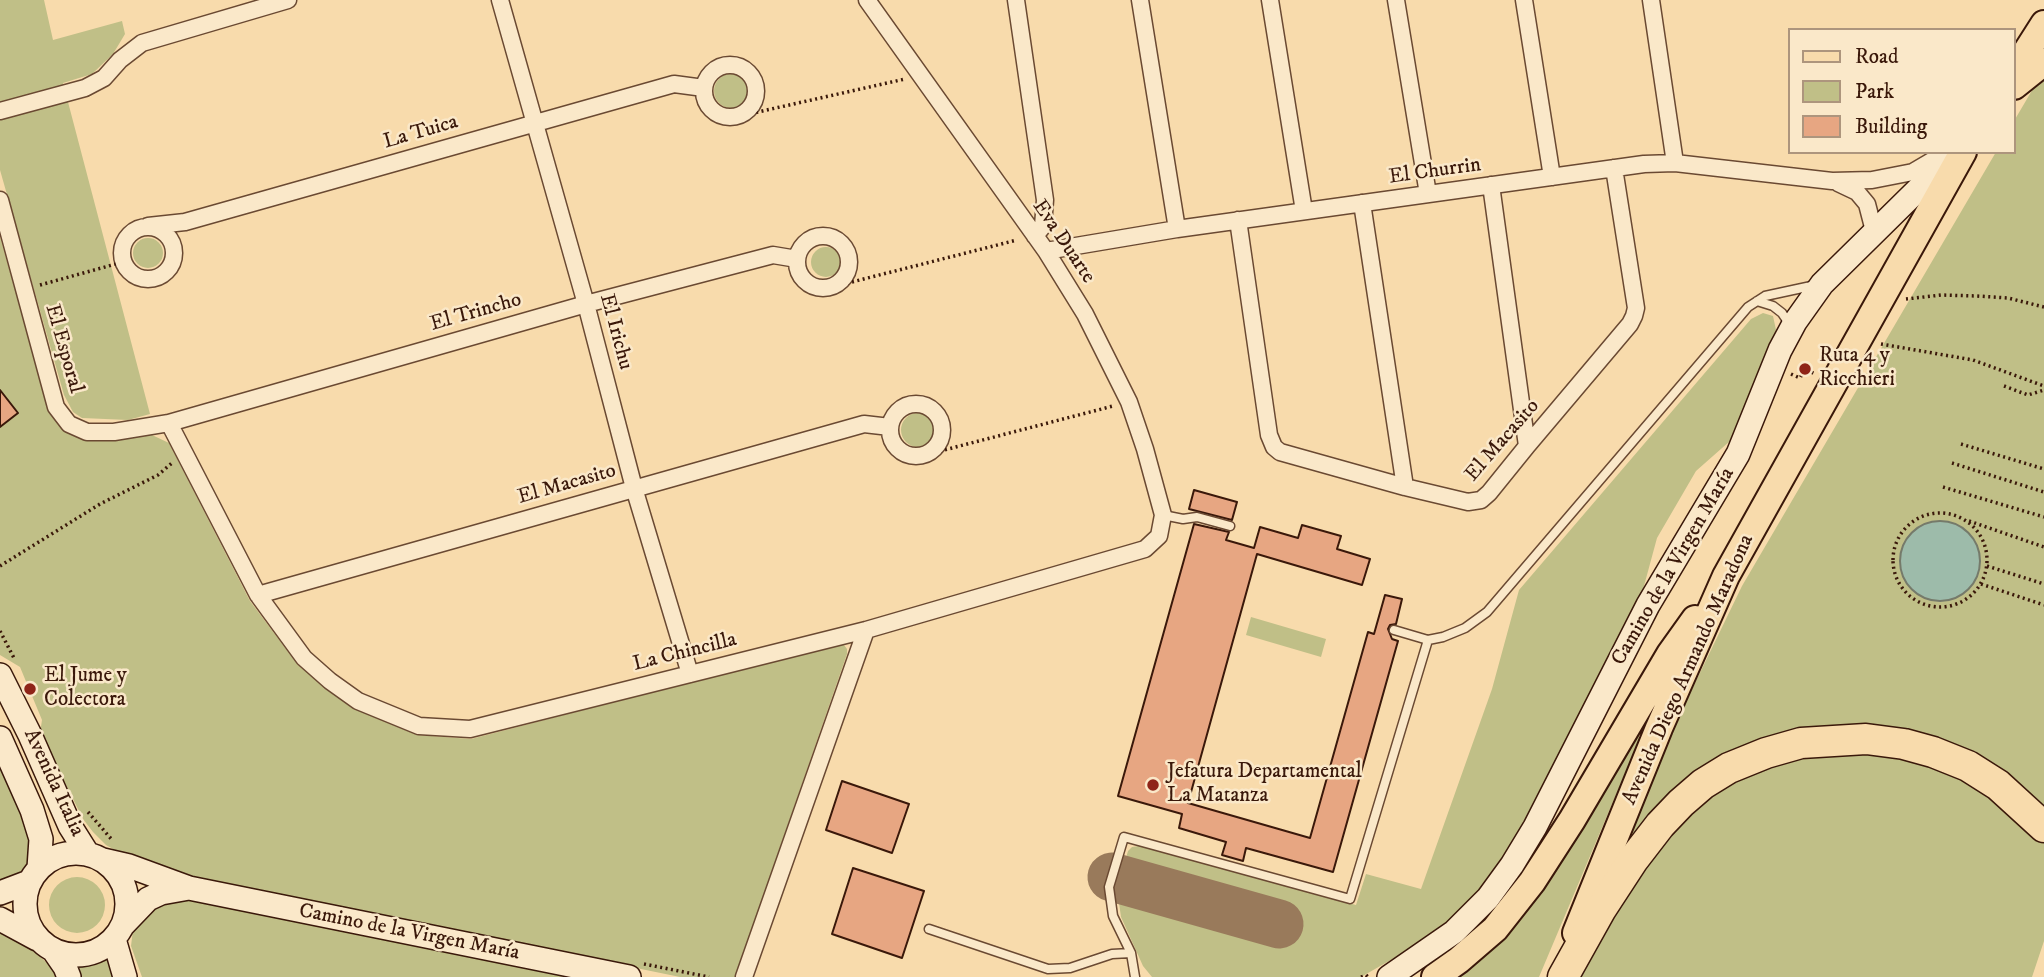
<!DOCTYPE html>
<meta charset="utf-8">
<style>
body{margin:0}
#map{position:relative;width:2044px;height:977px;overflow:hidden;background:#f8dbac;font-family:"IM FELL DW Pica",serif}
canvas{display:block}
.legend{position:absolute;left:1788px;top:28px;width:228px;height:126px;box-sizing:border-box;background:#fae8c9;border:2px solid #ad957d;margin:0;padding:9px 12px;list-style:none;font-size:21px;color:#3a180a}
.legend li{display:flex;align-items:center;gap:14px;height:35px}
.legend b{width:35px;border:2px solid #ad957d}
</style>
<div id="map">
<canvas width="2044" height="977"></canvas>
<ul class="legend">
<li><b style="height:9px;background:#f8dbac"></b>Road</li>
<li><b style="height:19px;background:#c0bf87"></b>Park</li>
<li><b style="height:19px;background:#e7a682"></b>Building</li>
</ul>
</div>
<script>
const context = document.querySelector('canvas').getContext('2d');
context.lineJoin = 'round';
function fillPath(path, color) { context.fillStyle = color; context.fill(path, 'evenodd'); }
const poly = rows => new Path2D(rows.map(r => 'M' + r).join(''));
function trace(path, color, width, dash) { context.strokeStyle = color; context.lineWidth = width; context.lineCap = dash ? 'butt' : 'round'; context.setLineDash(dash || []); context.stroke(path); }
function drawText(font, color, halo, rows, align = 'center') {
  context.font = font + ' "IM FELL DW Pica",serif'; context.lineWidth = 5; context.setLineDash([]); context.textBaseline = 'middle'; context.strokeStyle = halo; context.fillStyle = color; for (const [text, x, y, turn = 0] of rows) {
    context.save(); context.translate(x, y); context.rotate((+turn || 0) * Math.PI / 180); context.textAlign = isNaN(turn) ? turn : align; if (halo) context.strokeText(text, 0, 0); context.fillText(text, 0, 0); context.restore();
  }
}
fillPath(poly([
 [0,0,44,0,53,40,122,21,125,34,113,54,92,74,63,83,150,414,128,420,82,418,73,412,64,395,0,170],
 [2044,70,2044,814,1939,741,1719,757,1675,788,1646,823,1616,867,1664,747,1742,586,1996,152,2014,152,2014,121],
 '714 91a17 17 0 1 1 34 0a17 17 0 1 1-34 0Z',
 [0,237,50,413,62,429,81,439,114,441,152,435,169,443,250,601,298,665,355,709,417,735,471,739,838,644,844,645,847,649,847,654,735,977,680,977,183,875,127,857,106,845,93,832,83,819,40,733,42,720,20,667,0,655],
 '133 253a15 15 0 1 1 30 0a15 15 0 1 1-30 0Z',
 '811 262a15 15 0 1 1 30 0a15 15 0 1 1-30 0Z',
 [1763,313,1773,316,1776,330,1730,441,1696,471,1657,538,1641,597,1525,823,1501,861,1476,894,1448,921,1410,949,1361,977,1152,977,1143,966,1121,917,1117,889,1128,851,1132,847,1139,846,1356,905,1366,874,1421,889,1492,689,1519,590,1751,319],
 '901 430a17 17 0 1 1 34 0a17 17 0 1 1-34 0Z',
 [1251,617,1326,639,1321,657,1246,635],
 [1637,734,1639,735,1639,740,1539,977,1452,977],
 [1868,749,1962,775,2044,840,2044,941,2032,977,1581,977,1619,901,1690,809,1730,781,1804,753],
 [0,762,9,778,31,837,30,866,26,872,0,884],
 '49 905a28 28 0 1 1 56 0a28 28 0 1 1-56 0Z',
 [177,900,189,900,574,977,142,977,131,946,133,930,155,905],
 [0,930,14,936,34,951,48,964,57,977,0,977],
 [106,956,113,977,81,977,76,965,90,964]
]), '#c0bf87');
const water = poly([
 '1900 561a40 40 0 1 1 80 0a40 40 0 1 1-80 0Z'
]);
fillPath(water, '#9dbbaa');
trace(water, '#757a6a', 2);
trace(poly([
 [1112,877,1279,924]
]), '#997a5b', 49);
const building = poly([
 [0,390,18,413,0,427,0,390],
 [1194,490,1237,502,1232,520,1189,509,1194,490],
 [1194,524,1229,532,1226,540,1254,548,1260,527,1298,538,1302,525,1341,536,1337,549,1370,559,1362,585,1257,554,1188,803,1310,838,1368,632,1374,634,1385,595,1402,599,1396,624,1390,625,1388,629,1392,639,1398,641,1333,872,1246,848,1243,861,1222,855,1226,842,1179,828,1182,814,1118,796,1194,524],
 [842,781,909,804,892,853,826,830,842,781],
 [853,868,924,891,902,958,832,934,853,868]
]);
fillPath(building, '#e7a682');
trace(building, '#3a180a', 2);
const lane = poly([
 [1757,301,1773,306,1782,313,1790,325],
 [1163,515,1183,519,1197,517,1230,526],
 [1394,630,1428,640],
 [929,929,1048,969,1070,968,1112,954,1131,953],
 [1135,977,1131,953,1113,916,1109,887,1124,837,1350,899,1428,640,1443,637,1465,628,1487,612,1748,307,1765,296,1816,285]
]);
const street = poly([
 [500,0,586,304,634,488,690,674],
 [1016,0,1045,200,1043,226,1035,236],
 [1140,0,1177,229],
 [1270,0,1304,211],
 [1396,0,1428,194],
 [1524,0,1552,177],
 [1651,0,1675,163],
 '704 91a26 26 0 1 1 52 0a26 26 0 1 1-52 0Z',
 [0,111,85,88,104,78,120,60,142,43,288,0],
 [1838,183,1857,192,1867,204,1874,231],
 [1491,185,1527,446],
 [0,200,56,407,69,424,87,432,114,432,169,423,258,595,304,658,330,681,358,701,419,726,470,729,866,630,1145,549,1159,536,1163,515,1145,449,1129,402,1085,314,1046,251,867,0],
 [1362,203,1405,487],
 [1238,220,1269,435,1274,447,1280,452,1405,487,1468,502,1481,500,1489,493,1527,446,1630,324,1634,316,1636,308,1614,168],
 [148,226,185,222,674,84,704,88],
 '122 253a26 26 0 1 1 52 0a26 26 0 1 1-52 0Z',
 '797 262a26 26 0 1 1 52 0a26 26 0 1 1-52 0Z',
 [1046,251,1177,229,1644,164,1675,163,1832,181,1872,180,1913,172,1947,152],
 '890 430a26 26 0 1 1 52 0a26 26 0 1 1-52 0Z',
 [169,423,586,304,773,255,797,259],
 [258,595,864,424,890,427],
 [744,977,866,630]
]);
const secondary = poly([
 [0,675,30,735,70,826,87,853],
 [0,738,32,810,41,839,39,868],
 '25 904a51 51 0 1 1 102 0a51 51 0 1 1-102 0Z',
 [103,860,129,866,189,888,629,977],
 [0,893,29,882],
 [0,919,37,939],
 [124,924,148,899,161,893,189,888],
 [114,939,125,977],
 [54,951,65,967,69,977],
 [1389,977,1454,932,1488,898,1512,865,1535,827,1648,605,1738,454,1780,350,1795,322,1822,284,1956,152]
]);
const primary = poly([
 [2014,71,2044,24],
 [2014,86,2044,62],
 [1576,933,1659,728,1726,576,1963,152],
 [1435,977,1459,960,1495,929,1532,882,1572,820,1670,654,1695,619]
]);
const highway = poly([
 [1563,977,1601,909,1633,860,1660,825,1681,803,1703,784,1729,768,1766,753,1801,743,1866,739,1904,744,1933,752,1968,766,1998,785,2044,827]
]);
trace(lane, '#6a4932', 11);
trace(street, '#6a4932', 19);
trace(secondary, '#3a180a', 26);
trace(primary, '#3a180a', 30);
trace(highway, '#3a180a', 33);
trace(poly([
 [740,116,905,79],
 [40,285,123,262],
 [836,286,1017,240],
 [1906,299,1941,295,1977,296,2008,298,2044,307],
 [1881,344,1973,360,2044,386],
 [1791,374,1800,378,1805,369,1815,374],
 [2004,386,2028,395,2044,390],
 [1961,444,2044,469],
 [929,454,1113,406],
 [1952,463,2044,492],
 [1943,487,2044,517],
 '1893 560a47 47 0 1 1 94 0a47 47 0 1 1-94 0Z',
 [1969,521,2044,547],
 [0,566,100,504,158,475,172,463],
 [1987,566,2044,584],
 [1981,584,2044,605],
 [0,631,15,660],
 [88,812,113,841],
 [644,964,709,977],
 [1361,977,1366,975,1368,977]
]), '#3a180a', 3.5, [2, 3.5]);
trace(lane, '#fae8c9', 8);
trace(street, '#fae8c9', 16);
trace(secondary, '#fae8c9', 23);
trace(primary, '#f8dbac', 26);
trace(highway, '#f8dbac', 30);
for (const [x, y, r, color] of [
 [1805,369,7,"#8f2418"],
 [30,689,7,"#8f2418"],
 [1153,785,7,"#8f2418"]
]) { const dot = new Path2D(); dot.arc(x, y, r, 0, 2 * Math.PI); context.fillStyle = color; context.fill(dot); trace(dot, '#fae8c9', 2.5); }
drawText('21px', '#3a180a', '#fae8c9', [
 ["La Tuica",421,133,-16],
 ["El Churrin",1435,172,-8],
 ["Eva Duarte",1063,242,56],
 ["El Trincho",476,313,-16],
 ["El Irichu",615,332,75],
 ["El Esporal",63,349,74],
 ["El Macasito",1503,441,-49],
 ["El Macasito",567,485,-16],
 ["Camino de la Virgen María",1674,567,-60],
 ["La Chincilla",685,653,-14],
 ["Avenida Diego Armando Maradona",1689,670,-66],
 ["Avenida Italia",53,783,65],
 ["Camino de la Virgen María",409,933,11]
]);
drawText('21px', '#3a180a', '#fae8c9', [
 ["Ruta 4 y",1819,357],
 ["Ricchieri",1819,381],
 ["El Jume y",44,677],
 ["Colectora",44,701],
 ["Jefatura Departamental",1167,773],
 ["La Matanza",1167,797]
], 'left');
</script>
